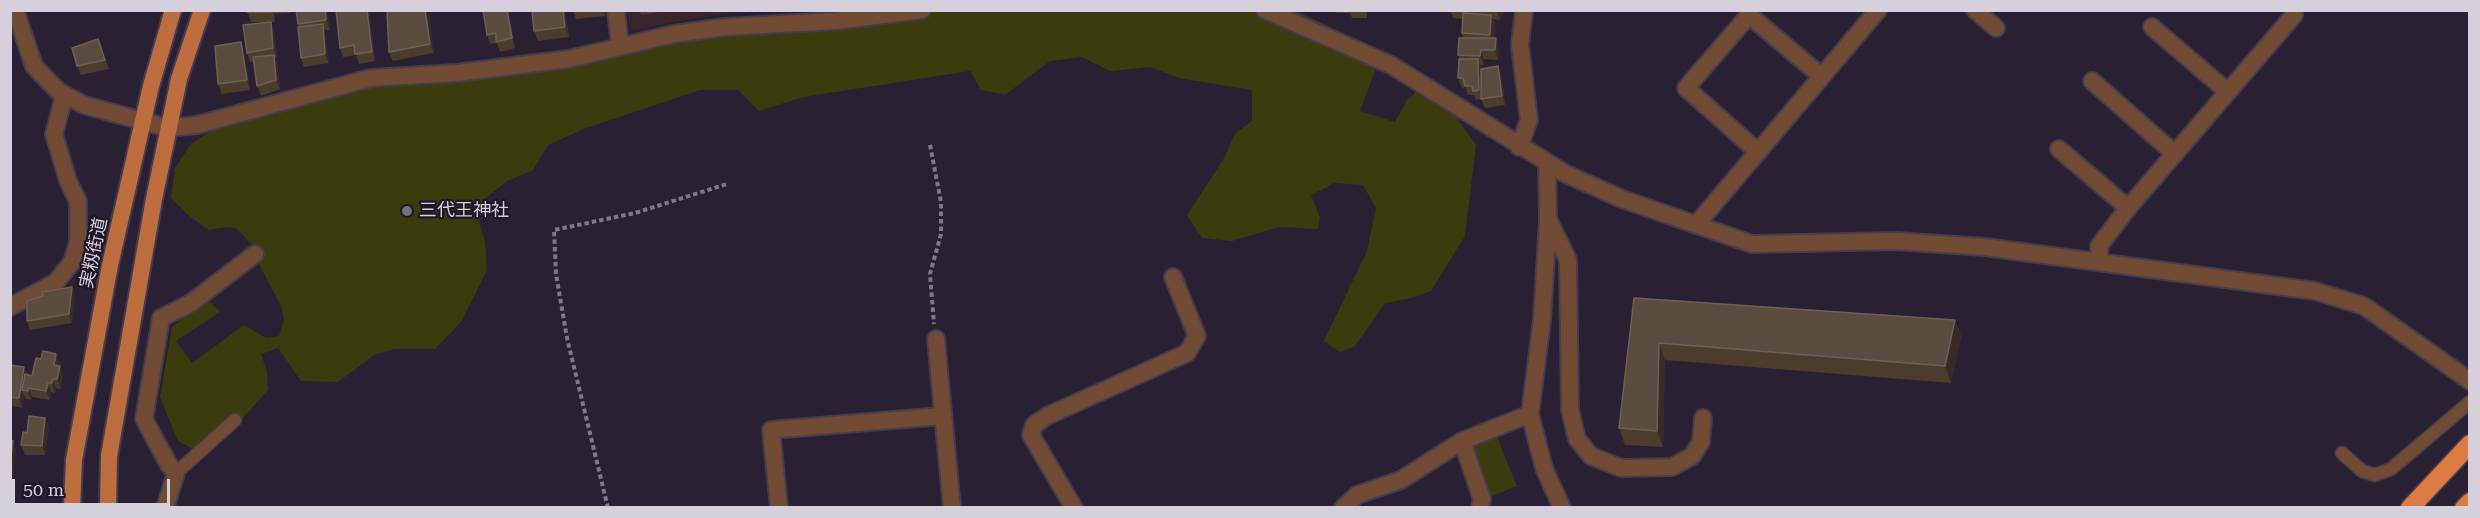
<!DOCTYPE html>
<meta charset="utf-8">
<style>
body{margin:0}
#map{position:relative;width:2480px;height:518px;overflow:hidden;background:#2a2033;font-family:"Roboto Serif",serif}
canvas{display:block}
.frame{position:absolute;inset:0;border:12px solid #d6cfdc;pointer-events:none}
.scale{position:absolute;left:12px;top:479px;width:158px;height:27px;box-sizing:border-box;border:3px solid #d6cfdc;border-top:0;padding-left:8px;font-size:18px;line-height:21px;white-space:nowrap;color:#d6cfdc;-webkit-text-stroke:4px #201629;paint-order:stroke}
</style>
<div id="map">
<canvas width="2480" height="518"></canvas>
<div class="frame"></div>
<div class="scale">50 m</div>
</div>
<script>
const context = document.querySelector('canvas').getContext('2d');
context.lineJoin = 'round';
function fillPath(path, color) { context.fillStyle = color; context.fill(path, 'evenodd'); }
const poly = rows => new Path2D(rows.map(r => 'M' + r).join(''));
function trace(path, color, width, dash) { context.strokeStyle = color; context.lineWidth = width; context.lineCap = dash ? 'butt' : 'round'; context.setLineDash(dash || []); context.stroke(path); }
function drawText(font, color, halo, rows, align = 'center') {
  context.font = font + ' "Roboto Serif","Noto Sans JP",serif'; context.lineWidth = 4.5; context.setLineDash([]); context.textBaseline = 'middle'; context.strokeStyle = halo; context.fillStyle = color; for (const [text, x, y, turn = 0] of rows) {
    context.save(); context.translate(x, y); context.rotate((+turn || 0) * Math.PI / 180); context.textAlign = isNaN(turn) ? turn : align; if (halo) context.strokeText(text, 0, 0); context.fillText(text, 0, 0); context.restore();
  }
}
fillPath(poly([
 [626,11,778,11,731,12,631,30]
]), '#39262a');
fillPath(poly([
 [938,10,1294,10,1345,34,1369,53,1375,71,1360,111,1395,122,1407,100,1419,89,1443,99,1476,145,1465,236,1431,291,1408,299,1385,303,1355,346,1340,352,1324,341,1367,251,1376,208,1363,185,1335,183,1311,195,1320,218,1318,229,1279,227,1232,241,1202,238,1187,215,1223,160,1235,134,1252,121,1252,90,1179,78,1150,67,1110,71,1082,57,1050,61,1005,95,981,90,970,71,803,97,759,111,738,90,700,90,586,128,548,145,533,170,507,181,482,201,479,222,485,242,487,270,462,321,435,349,395,349,374,355,338,382,301,381,278,348,261,354,267,371,268,390,231,431,197,451,178,441,160,397,172,327,206,298,220,312,176,341,192,363,244,325,266,338,279,336,284,319,281,306,258,262,258,251,236,228,226,227,209,230,188,215,171,198,175,168,191,144,206,134,277,97,375,79,618,42],
 [1496,435,1517,486,1489,497,1472,451,1477,443]
]), '#3a3c0d');
const service = poly([
 [2342,453,2362,471,2375,475,2391,469,2470,402],
 [176,473,235,420]
]);
const minor = poly([
 [15,10,34,66,58,91,84,105,168,128,197,125,371,78,457,73,569,59,674,34,726,27,836,21,922,10],
 [616,10,620,46],
 [1265,10,1391,65,1566,174,1622,199,1752,244,1896,241,1985,247,2315,291,2364,306,2470,381],
 [1975,10,1996,28],
 [2152,27,2228,92],
 [2092,81,2175,154],
 [2059,149,2128,208],
 [1757,151,1686,88,1749,15,1821,76],
 [1547,164,1548,219,1568,260,1570,410,1577,439,1591,456,1621,468,1672,467,1692,456,1701,442,1703,418],
 [1548,220,1542,320,1530,414,1544,468,1562,508],
 [1696,225,1878,10],
 [2100,262,2099,246,2128,208,2294,15],
 [10,307,56,282,72,262,78,243,78,201,68,181,54,134,64,96],
 [936,339,952,508],
 [1462,441,1482,499,1480,508],
 [165,508,176,473,169,465,144,419,161,318,191,303,255,254],
 [779,508,771,430,942,416],
 [1074,508,1031,435,1034,425,1047,416,1187,353,1197,336,1173,277],
 [1343,508,1357,495,1401,480,1462,441,1530,414]
]);
const tertiary = poly([
 [1519,147,1529,120,1520,45,1524,10]
]);
const primary = poly([
 [72,508,74,460,110,265,151,86,173,10],
 [108,508,109,456,154,199,179,79,202,10]
]);
const motorway = poly([
 [2410,508,2470,444],
 [2464,508,2470,502]
]);
trace(service, '#463c4e', 15);
trace(minor, '#463c4e', 20);
trace(tertiary, '#463c4e', 20);
trace(primary, '#463c4e', 20);
trace(motorway, '#463c4e', 21);
trace(poly([
 [930,145,941,202,941,234,930,274,934,324],
 [608,508,567,338,556,274,554,230,635,213,727,184]
]), '#807888', 4, [4.5, 3]);
trace(service, '#724b35', 12);
trace(minor, '#724b35', 16);
trace(tertiary, '#724b35', 16);
trace(primary, '#be6d3f', 16);
trace(motorway, '#dc7b42', 18);
fillPath(poly([
 [247,10,290,10,290,13,274,14,275,22,251,22],
 [327,10,330,30,325,30,329,63,304,67,301,58,299,27,298,24],
 [369,10,375,61,359,64,356,55,343,57,340,48],
 [428,10,434,53,393,61,389,52],
 [509,10,515,48,500,52,497,43,490,44,487,35],
 [565,10,569,37,538,41,534,31],
 [573,10,604,10,605,16,576,19],
 [640,10,671,10,641,15],
 [1335,10,1381,10,1381,12,1367,12,1367,18,1352,18,1350,13,1336,13],
 [1450,10,1502,10,1500,20,1493,19,1495,24,1494,38,1499,47,1498,60,1484,59,1484,65,1480,65,1481,72,1502,76,1505,105,1485,108,1481,99,1476,100,1474,95,1468,95,1465,87,1462,88,1458,78,1460,59,1458,55,1463,38,1462,33,1463,19,1453,18],
 [271,22,274,31,277,57,275,58,277,64,280,89,261,96,257,86,254,62,250,62,247,53],
 [98,39,109,69,81,75,77,66],
 [244,52,250,90,222,94,218,84],
 [72,287,75,296,72,323,30,330,27,321],
 [1634,298,1955,320,1961,336,1951,383,1665,360,1663,447,1625,445,1619,428],
 [60,363,59,366,63,375,61,389,56,388,55,393,51,392,50,400,32,397,31,400,26,399,24,395,22,408,10,405,10,365,24,367,27,375,32,376],
 [45,418,49,428,45,455,25,455,21,445,27,433]
]), '#4b3c2b');
fillPath(poly([
 [325,10,327,10,330,30,326,20],
 [367,10,369,10,375,61,372,52],
 [425,10,428,10,434,53,430,44],
 [507,10,509,10,515,48,512,38],
 [563,10,565,10,569,37,565,27],
 [1496,10,1502,10,1500,20],
 [1491,15,1495,24,1493,44,1490,35],
 [271,22,274,31,277,57,273,48],
 [323,24,326,33,329,63,325,54],
 [1496,38,1499,47,1498,60,1495,50],
 [241,42,244,52,250,90,247,80],
 [1481,50,1484,59,1484,65,1480,56],
 [274,55,277,64,280,89,276,80],
 [1478,59,1481,68,1482,99,1479,90],
 [1498,66,1502,76,1505,105,1502,96],
 [72,287,75,296,72,323,69,314],
 [1955,320,1961,336,1951,383,1945,366],
 [1659,343,1665,360,1663,447,1657,431],
 [56,354,60,363,58,374,54,365],
 [60,366,63,375,61,389,57,379],
 [24,367,27,376,22,390,24,395,22,408,19,398],
 [53,379,56,388,55,393,52,383],
 [48,383,51,392,50,400,46,391],
 [28,388,32,397,31,400,28,391],
 [45,418,49,428,45,455,42,446],
 [13,441,16,450,13,479,10,471]
]), '#382a26');
const building = poly([
 [247,10,272,10,272,12,247,12,247,10],
 [296,10,325,10,326,20,298,24,296,10],
 [336,10,367,10,372,52,355,54,354,45,340,48,336,10],
 [388,10,425,10,430,44,389,52,387,11,388,10],
 [483,10,507,10,512,38,496,42,496,33,487,35,483,10],
 [532,10,563,10,565,27,534,31,532,10],
 [1463,13,1491,15,1490,35,1462,33,1463,13],
 [271,22,273,48,247,53,243,25,271,22],
 [323,24,325,54,301,58,298,27,323,24],
 [1459,38,1496,38,1495,50,1481,50,1480,56,1458,55,1459,38],
 [98,39,105,60,77,66,72,48,98,39],
 [241,42,247,80,218,84,215,46,241,42],
 [274,55,276,80,257,86,253,57,274,55],
 [1459,59,1478,59,1479,90,1473,91,1472,86,1465,86,1463,78,1458,78,1459,59],
 [1498,66,1502,96,1481,99,1481,69,1498,66],
 [72,287,69,314,27,321,27,301,43,296,42,292,72,287],
 [1634,298,1955,320,1945,366,1659,343,1657,431,1619,428,1634,298],
 [43,351,56,354,54,365,60,366,57,379,53,379,52,383,48,383,46,391,28,388,28,391,22,390,25,374,32,376,36,358,41,359,43,351],
 [10,365,24,367,19,398,10,397,10,365],
 [29,416,45,418,42,446,21,445,23,432,27,433,29,416],
 [10,440,13,441,10,463,10,440]
]);
fillPath(building, '#5a4c3e');
trace(building, '#6e6057', 1.5);
for (const [x, y, r, color] of [
 [407,211,6,"#6b7280"]
]) { const dot = new Path2D(); dot.arc(x, y, r, 0, 2 * Math.PI); context.fillStyle = color; context.fill(dot); trace(dot, '#201629', 2); }
drawText('18px', '#d6cfdc', '#201629', [
 ["三代王神社",419,211]
], 'left');
drawText('18px', '#d6cfdc', '#201629', [
 ["実籾街道",94,253,-78]
]);
</script>
